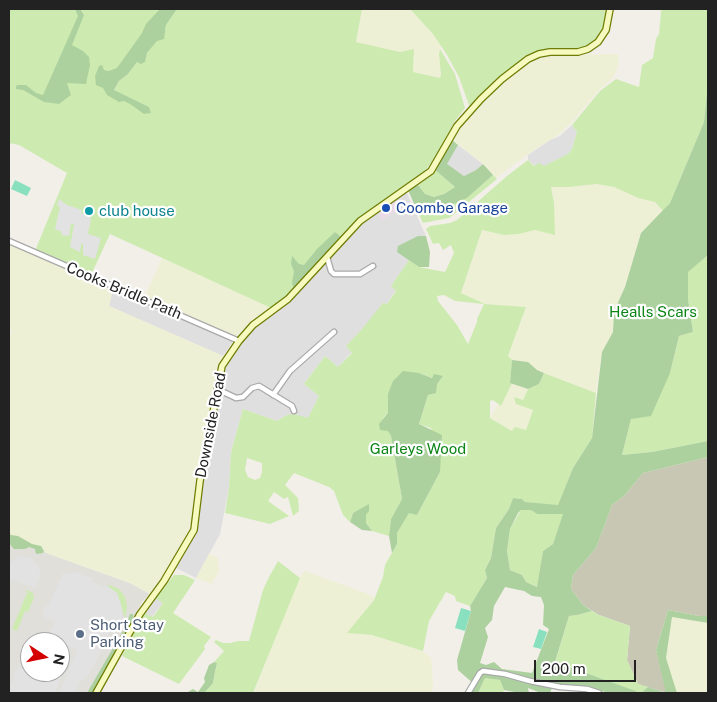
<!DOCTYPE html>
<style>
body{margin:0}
#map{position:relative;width:717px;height:702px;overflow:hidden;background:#f2efe9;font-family:"Public Sans",sans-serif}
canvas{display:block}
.frame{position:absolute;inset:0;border:10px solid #222;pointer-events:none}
.north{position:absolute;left:20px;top:632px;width:50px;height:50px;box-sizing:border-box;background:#fff;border:1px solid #a7a7a7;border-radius:50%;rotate:101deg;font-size:14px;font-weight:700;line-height:20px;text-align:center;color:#222}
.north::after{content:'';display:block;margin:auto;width:18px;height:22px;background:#d40000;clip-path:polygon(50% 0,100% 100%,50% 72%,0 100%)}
.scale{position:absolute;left:534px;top:660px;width:102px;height:22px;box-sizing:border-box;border:2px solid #222;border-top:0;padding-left:6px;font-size:15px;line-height:18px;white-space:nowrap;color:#222;-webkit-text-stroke:4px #fff;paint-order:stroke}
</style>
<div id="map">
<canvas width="717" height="702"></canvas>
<div class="frame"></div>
<div class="north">N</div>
<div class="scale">200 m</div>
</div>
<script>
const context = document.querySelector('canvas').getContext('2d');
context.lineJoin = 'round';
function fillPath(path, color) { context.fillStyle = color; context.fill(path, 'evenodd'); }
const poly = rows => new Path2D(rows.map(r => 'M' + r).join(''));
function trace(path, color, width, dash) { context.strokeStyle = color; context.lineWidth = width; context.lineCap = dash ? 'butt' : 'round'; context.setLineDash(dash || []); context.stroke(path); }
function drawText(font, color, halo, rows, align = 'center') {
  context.font = font + ' "Public Sans",sans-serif'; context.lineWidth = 4.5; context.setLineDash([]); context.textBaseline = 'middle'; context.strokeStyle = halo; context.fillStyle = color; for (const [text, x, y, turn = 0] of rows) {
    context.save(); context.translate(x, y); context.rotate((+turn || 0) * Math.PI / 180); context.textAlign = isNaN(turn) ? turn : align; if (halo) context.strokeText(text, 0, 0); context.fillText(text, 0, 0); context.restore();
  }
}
fillPath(poly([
 [572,125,577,132,572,149,568,154,544,167,535,166,528,160,528,155,550,140,560,136],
 [458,145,483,164,476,170,464,176,446,164],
 [406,191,426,236,391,286,396,290,387,304,346,346,352,352,338,367,325,356,304,384,319,396,308,419,287,415,277,421,243,409,231,452,229,488,220,534,196,578,174,567,192,537,223,367,255,325,289,300,362,222,377,210,382,219,401,207,396,198],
 [113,288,232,340,232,343,223,356,109,306],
 [153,596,163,603,152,617,142,612]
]), '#e0dfdf');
fillPath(poly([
 [396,198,401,207,382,220,377,210]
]), '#ebdbe8');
fillPath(poly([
 [9,536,49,554,130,583,150,594,142,602,119,647,93,693,9,693],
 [30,642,60,642,60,672,30,672]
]), '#e1dfda');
fillPath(poly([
 [708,457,708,616,699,616,668,610,656,650,667,693,638,684,627,660,630,626,599,615,583,605,571,589,573,575,596,548,612,505,624,496,643,473]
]), '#c7c7b4');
fillPath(poly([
 [362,9,410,9,433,34,441,46,439,54,441,75,440,78,413,72,414,49,400,53,356,42],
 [618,54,619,59,617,70,612,79,598,91,573,121,558,135,534,150,496,178,483,164,451,139,460,127,488,95,515,72,532,61,552,55],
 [597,184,614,187,638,198,655,202,663,211,641,233,625,287,614,311,613,332,602,352,596,393,537,370,528,362,512,360,508,357,526,307,485,304,461,293,482,230,504,235,519,234,535,230,554,203,551,187,569,187],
 [9,244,113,288,109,306,223,356,216,376,195,493,193,507,193,525,188,525,192,528,162,578,150,594,130,583,49,554,9,536,9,338,12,331,9,329],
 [162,258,271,308,247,325,236,337,144,298],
 [512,383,528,389,523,400,515,397,516,404,533,410,526,430,512,431,490,418,498,404,501,405],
 [209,554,218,558,219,571,212,584,196,578],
 [304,571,366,593,375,598,348,633,372,635,423,651,431,658,433,683,432,693,254,693,298,580],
 [672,617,708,623,708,693,677,693,675,690,666,658]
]), '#eef0d5');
fillPath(poly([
 [9,9,162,9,108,91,149,107,114,91,119,81,128,74,137,62,146,57,147,53,166,29,166,25,177,9,362,9,356,42,400,52,414,49,413,72,440,78,441,75,439,54,440,49,455,74,465,108,455,121,435,158,424,172,353,223,294,290,271,308,110,234,91,275,35,251,67,173,19,145,9,143],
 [410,9,607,9,604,27,596,42,583,48,548,50,530,55,507,71,470,108,459,77,447,55,433,34],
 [665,9,708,9,708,82,704,122,670,203,663,211,655,202,638,198,614,187,597,184,569,187,551,187,554,203,555,235,535,230,519,234,504,235,482,230,461,293,485,304,526,307,508,356,512,360,510,382,512,383,501,406,493,400,490,401,490,418,512,431,515,427,526,430,533,410,516,404,514,397,523,400,528,389,539,384,544,373,596,393,592,438,573,468,558,506,525,502,522,499,513,498,509,509,496,528,491,558,485,570,487,578,470,606,456,601,455,596,446,592,429,621,423,651,372,635,347,633,374,600,383,577,385,565,397,544,397,533,409,512,417,515,440,472,431,428,419,424,428,395,443,376,433,378,419,373,388,394,388,413,383,418,391,436,402,499,391,519,389,536,372,531,366,523,366,515,369,505,353,513,350,522,343,515,334,491,329,487,294,473,285,485,298,498,299,511,293,516,288,497,284,499,274,492,268,501,289,516,270,524,225,513,229,488,231,452,243,409,277,421,287,415,294,414,308,418,319,396,304,384,325,356,338,367,352,353,346,346,362,329,383,303,387,304,396,291,391,286,409,260,419,267,445,272,454,253,451,245,443,250,439,243,433,244,426,229,430,226,450,223,457,220,507,176,528,160,534,166,539,163,544,166,568,154,572,149,577,132,572,125,600,91,616,79,639,87,642,65,653,58,656,39,659,34,661,12,661,10],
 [444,295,455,301,484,304,477,319,477,322,468,344,457,325,438,301,437,296],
 [247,458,262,463,262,472,260,478,255,480,248,477,245,470],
 [434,169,455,187,444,194,434,197,425,194,418,185,428,177],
 [493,175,497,179,453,215,449,218,423,223,415,206,419,209,467,198],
 [708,255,708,441,652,452,622,455,631,419,670,373,679,336,693,332,688,299,688,271],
 [521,510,531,510,537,514,564,513,553,544,543,551,538,587,526,582,522,575,510,570,507,551,510,529],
 [278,561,300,578,253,693,204,693,213,683,217,663,214,662,224,651,214,642,216,640,223,643,230,643,238,641,249,641,263,590,269,577],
 [174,575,184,575,195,580,173,613,211,637,204,646,205,649,179,684,122,656,137,626,142,612,153,617,163,603,155,598],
 [109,585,119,589,125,597,127,606,125,619,117,593,107,586],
 [26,590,33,593,34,598,28,612,25,611,17,631,12,629,27,593,29,593,25,591],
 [592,611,599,615,630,626,627,660,638,684,648,687,641,693,636,693,636,691,555,663,569,616,577,615],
 [485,678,500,680,504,690,503,693,478,693]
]), '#cdebb0');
fillPath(poly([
 [75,9,80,9,84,15,72,45,83,51,89,57,90,65,86,84,67,83,71,95,59,104,44,102,23,90,16,89,16,86,18,85,26,85,36,93,43,95,78,16],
 [160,9,177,9,166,25,164,39,157,41,147,53,145,62,141,64,137,62,128,74,119,81,114,90,149,107,151,113,144,114,130,104,124,101,119,102,107,95,103,88,96,85,95,76,99,66,102,65,104,70,109,71,117,68,142,33,146,24],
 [708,82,708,255,688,272,688,299,693,332,679,336,670,373,651,416,631,419,622,455,652,452,708,441,708,457,643,473,624,496,612,505,596,548,573,575,571,589,583,605,592,611,577,615,569,616,555,662,636,691,636,693,610,693,585,687,552,688,550,693,541,693,528,688,529,693,520,693,504,690,500,680,485,678,478,693,470,693,475,685,458,670,457,660,471,611,470,606,487,578,485,570,491,558,496,528,509,509,513,498,522,499,525,502,558,505,573,468,592,438,602,352,613,332,614,311,625,287,641,233,670,203,704,122],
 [521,510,531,510,537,514,563,514,553,544,543,551,537,587,526,582,522,575,510,570,507,551,510,529,518,513],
 [505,587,524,591,532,596,541,597,544,605,543,625,549,629,532,673,502,669,494,662,486,665,480,663,488,637,485,628,492,620,494,606],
 [451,139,458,145,447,164,464,176,476,170,483,164,493,175,467,198,447,207,429,210,419,209,415,206,408,190,418,185,425,194,434,197,444,194,455,187,434,169],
 [335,232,341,237,294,290,292,283,294,271,291,264,292,256,299,264,304,265,317,249],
 [418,236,426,236,430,252,429,267,419,267,397,252,398,246],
 [512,360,528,362,537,370,544,373,539,384,528,389,510,383],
 [403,371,419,373,432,378,434,374,443,376,437,384,436,393,428,395,419,424,442,435,440,472,417,515,409,513,397,533,397,544,392,553,389,536,391,519,402,499,391,436,388,431,380,430,379,424,388,413,388,394,393,381],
 [369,504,369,511,366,515,366,523,372,531,362,530,350,522,353,513],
 [9,533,11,535,18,536,32,544,41,546,44,551,43,553,36,554,35,549,29,547,25,549,14,549,9,543],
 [668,610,699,616,708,616,708,623,672,617,666,658,677,693,641,693,648,687,666,693,656,650],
 [130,614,133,614,133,620,119,647,93,693,87,693,124,629],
 [214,662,217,663,215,672,213,683,206,691,204,693,186,693,193,689,198,692,205,682,204,678,209,665]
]), '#add19e');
fillPath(poly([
 [15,180,31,188,27,196,11,189],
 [461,608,471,611,465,631,455,628],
 [539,629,547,632,541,649,533,647]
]), '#88e0be');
fillPath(poly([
 [59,199,67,205,82,210,81,213,87,215,91,218,88,234,101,238,95,259,83,255,83,244,81,244,80,252,70,247,74,224,71,224,69,236,61,235,62,232,55,229,60,207,57,205],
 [19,556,30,557,39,566,40,577,36,588,9,579,10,574,9,565,11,564,10,563],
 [69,572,78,573,93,579,92,582,104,587,107,586,117,593,121,604,123,617,118,628,113,626,92,670,79,684,75,693,59,693,77,650,48,637,55,622,44,617,42,614,46,606,50,602,63,573,68,574],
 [31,634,50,642,30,642,30,672,60,672,60,646,70,651,68,661,66,660,65,663,67,665,55,693,20,693,16,692,15,693,9,693,12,690,9,688,15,675,13,674,15,670,17,670,23,655,21,653,28,636,30,637]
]), '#e2e2e2');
const street = poly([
 [9,241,239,341],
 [327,257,331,271,334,274,360,274,373,266],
 [217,389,236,398,243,397,252,388,259,386,292,406,294,411],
 [273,395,290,371,334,332],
 [468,693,480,673,483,671,505,674,530,681,560,687,587,689,599,693]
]);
const secondary = poly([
 [96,693,140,614,164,581,194,530,200,481,222,366,239,341,253,325,288,299,360,221,431,171,457,126,481,99,502,79,528,59,539,54,550,52,578,52,588,49,598,42,606,30,610,9]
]);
trace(street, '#a9a9a9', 7);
trace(secondary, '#707d05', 8);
trace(street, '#fff', 4.5);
trace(secondary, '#f7fabf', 5.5);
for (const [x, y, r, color] of [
 [386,208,5,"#1a4fb4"],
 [89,211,5,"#0f9aa8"],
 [80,634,5,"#5c6f8a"]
]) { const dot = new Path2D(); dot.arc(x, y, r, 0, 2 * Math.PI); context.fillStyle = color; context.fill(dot); trace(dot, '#fff', 2); }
drawText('15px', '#164399', '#fff', [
 ["Coombe Garage",396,208]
], 'left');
drawText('15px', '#0d838f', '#fff', [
 ["club house",99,211]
], 'left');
drawText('15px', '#222', '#fff', [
 ["Cooks Bridle Path",124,291,23],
 ["Downside Road",211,425,-79]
]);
drawText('15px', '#0c8416', '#fff', [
 ["Healls Scars",653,312],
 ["Garleys Wood",418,449]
]);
drawText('15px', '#4e5e75', '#fff', [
 ["Short Stay",90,625],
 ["Parking",90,642]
], 'left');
</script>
